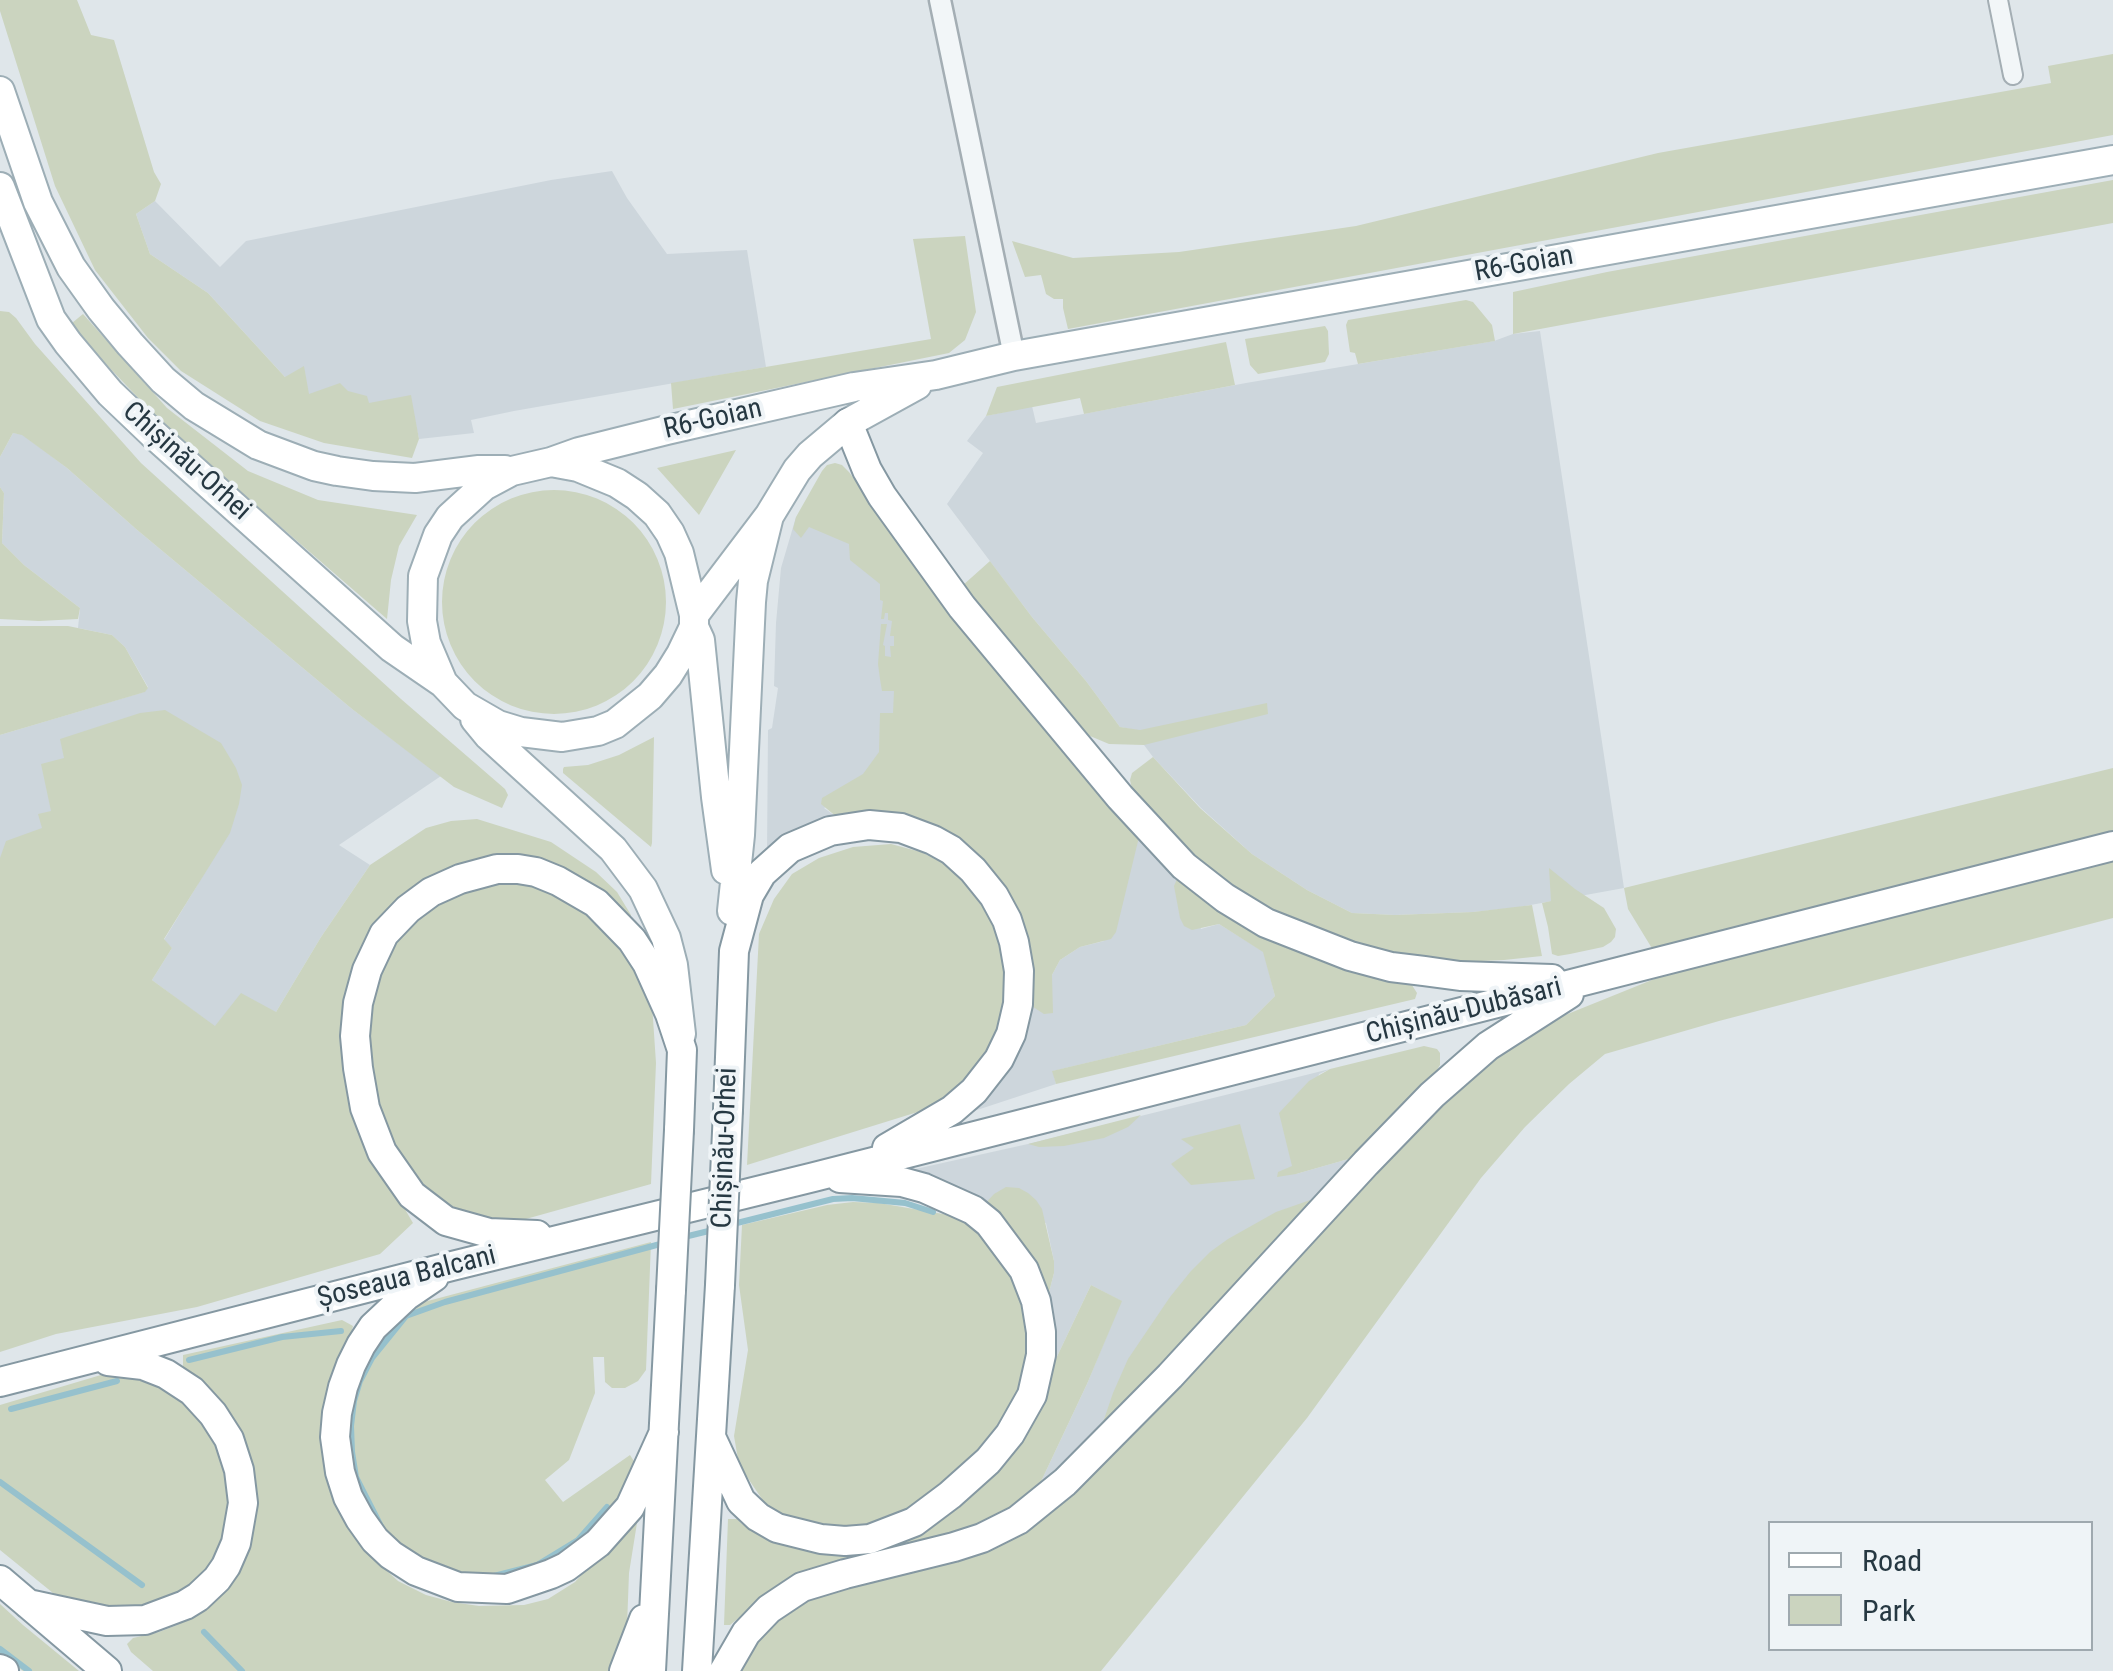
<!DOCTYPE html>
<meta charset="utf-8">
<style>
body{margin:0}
#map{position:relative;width:2113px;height:1671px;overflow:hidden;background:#dfe6ea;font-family:"Roboto Condensed",sans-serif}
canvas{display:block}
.legend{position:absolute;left:1768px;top:1521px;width:325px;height:130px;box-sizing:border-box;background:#eff4f7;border:2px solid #9fa9af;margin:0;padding:12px 18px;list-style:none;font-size:30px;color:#263842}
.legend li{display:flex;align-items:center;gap:20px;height:50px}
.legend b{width:50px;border:2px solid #9fa9af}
</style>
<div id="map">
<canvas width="2113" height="1671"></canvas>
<ul class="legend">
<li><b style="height:12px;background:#fff"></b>Road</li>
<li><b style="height:28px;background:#cbd4bf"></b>Park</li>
</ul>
</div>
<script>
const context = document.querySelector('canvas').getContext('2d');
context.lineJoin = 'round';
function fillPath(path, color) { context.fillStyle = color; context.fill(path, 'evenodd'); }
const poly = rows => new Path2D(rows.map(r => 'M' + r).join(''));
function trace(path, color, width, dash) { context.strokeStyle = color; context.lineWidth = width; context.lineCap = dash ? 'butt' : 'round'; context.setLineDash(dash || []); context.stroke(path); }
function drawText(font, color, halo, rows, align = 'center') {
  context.font = font + ' "Roboto Condensed",sans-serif'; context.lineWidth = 8; context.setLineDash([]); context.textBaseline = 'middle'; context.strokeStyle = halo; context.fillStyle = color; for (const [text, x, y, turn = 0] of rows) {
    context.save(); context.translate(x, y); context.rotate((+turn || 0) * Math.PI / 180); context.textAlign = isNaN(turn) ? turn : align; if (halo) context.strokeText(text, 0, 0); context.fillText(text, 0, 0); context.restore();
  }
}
fillPath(poly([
 [612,171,627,198,667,254,747,250,766,367,514,411,471,420,474,433,419,439,412,407,330,409,286,378,208,293,150,254,136,214,155,201,220,267,246,241,551,180],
 [1540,331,1624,888,1514,908,1473,912,1395,915,1352,913,1307,890,1252,854,1201,808,1153,757,1144,745,1140,731,1120,727,1086,681,1032,617,947,504,983,453,967,441,986,416,1032,406,1036,423,1246,383,1494,341,1513,334],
 [13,433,22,434,67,468,136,529,352,709,441,776,339,845,370,865,321,937,276,1012,215,1027,152,980,172,948,164,940,198,884,0,858,0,735,144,692,148,687,125,647,112,635,78,628,80,608,24,565,2,543,4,493,0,487,0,457],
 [796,517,850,538,913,589,902,737,869,784,824,808,838,818,767,854,768,730,772,728,778,688,774,686,776,623,781,568],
 [1140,833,1186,877,1201,929,1219,924,1264,952,1275,996,1246,1025,1053,1071,1056,1084,974,1111,1007,1063,1027,1003,1051,983,1052,975,1060,960,1080,947,1104,941],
 [1330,1069,1319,1074,1296,1174,1352,1158,1139,1394,1037,1490,1087,1384,1121,1301,1091,1285,1053,1365,1047,1300,1054,1273,1054,1261,1046,1223,983,1206,902,1172,1028,1144]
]), '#cdd6dc');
fillPath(poly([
 [0,0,77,0,91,35,114,40,154,172,161,184,155,201,136,214,150,254,208,293,285,377,304,366,309,394,340,383,348,391,367,396,369,403,411,395,419,439,412,458,324,443,260,421,181,371,148,338,95,270,55,186,0,11],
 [2113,54,2113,135,1068,329,1063,308,1063,299,1054,299,1046,294,1041,275,1025,277,1012,241,1073,258,1179,252,1356,226,1658,153,2051,83,2048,66],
 [2113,180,2113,223,1513,334,1513,292,1607,272],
 [965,236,976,312,965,340,949,353,673,409,671,383,931,339,913,239],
 [1466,300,1473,302,1492,325,1495,341,1358,364,1355,353,1350,352,1346,325,1348,320],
 [0,311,9,312,16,318,35,344,141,463,401,699,505,789,508,795,502,808,454,787,352,709,136,529,67,468,22,435,13,433,0,457],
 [83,314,167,408,248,471,318,500,417,515,399,546,391,580,387,619,169,430,80,337,72,323],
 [1325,326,1328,331,1329,354,1325,362,1258,374,1250,365,1245,339],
 [1226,342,1235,385,1084,414,1080,398,986,416,997,387],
 [736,450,699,515,657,468],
 [835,463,842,465,849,472,964,627,1140,833,1116,932,1111,939,1080,947,1060,960,1052,975,1053,1013,1044,1014,1027,1003,1031,981,951,836,928,823,902,815,858,812,838,818,821,804,822,798,863,774,879,752,880,713,893,713,894,691,882,691,880,679,878,664,881,624,887,624,883,645,885,646,885,656,891,657,890,646,894,646,894,636,890,636,892,621,888,620,888,613,885,613,884,619,881,619,883,601,880,600,880,584,850,560,849,544,809,527,801,538,793,529,796,517,822,471,827,465],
 [0,487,4,493,2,543,24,565,80,608,78,619,39,621,0,619],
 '442 602a112 112 0 1 1 224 0a112 112 0 1 1-224 0Z',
 [990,561,1032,617,1086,681,1120,727,1140,730,1267,703,1268,714,1144,745,1109,744,1090,736,1078,728,1034,676,997,627,962,586],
 [0,626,68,626,112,635,125,647,148,688,145,692,0,735],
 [165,710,221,743,236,768,242,785,239,804,230,833,164,939,172,948,152,980,215,1026,241,993,276,1012,321,937,370,865,426,828,451,821,477,819,551,842,596,872,617,892,631,915,630,921,613,908,465,864,348,989,392,1187,413,1223,380,1254,197,1307,56,1334,0,1352,0,858,6,841,42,828,38,814,51,811,41,764,64,758,60,739,140,713],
 [654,737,652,843,651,847,563,773,563,769,564,767,588,765,619,755],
 [1153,757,1200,808,1252,854,1307,890,1352,913,1395,915,1473,912,1532,905,1542,956,1504,960,1438,963,1367,953,1293,925,1226,885,1163,828,1132,789,1130,780,1132,773],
 [2113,768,2113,835,1653,950,1628,909,1624,888],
 [891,844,921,852,953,868,993,910,1009,964,1004,1020,982,1067,937,1106,747,1165,759,934,774,899,792,874,819,858,853,847],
 [2113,858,2113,918,1719,1021,1605,1054,1569,1084,1525,1127,1481,1178,1307,1418,1101,1671,733,1671,747,1645,784,1611,823,1592,1009,1536,1447,1093,1533,1028,1684,967],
 [1549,868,1575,889,1604,908,1616,929,1615,937,1611,942,1603,947,1570,954,1558,956,1552,954,1548,927,1542,903,1551,901],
 [1186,877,1410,982,1417,993,1415,999,1056,1084,1052,1071,1246,1025,1275,996,1263,952,1219,924,1192,930,1184,926,1180,918,1174,886,1177,879],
 [516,881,545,887,575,903,603,926,627,951,652,1004,656,1063,651,1184,508,1224,465,1219,421,1190,382,1127,364,1052,374,978,391,946,417,919,447,897,481,885],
 [1424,1046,1437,1049,1440,1053,1440,1065,1437,1070,1352,1158,1296,1174,1277,1177,1278,1172,1292,1166,1279,1113,1309,1081,1330,1069],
 [1141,1115,1128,1127,1104,1138,1064,1146,1039,1147,1028,1144],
 [1240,1124,1255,1179,1191,1185,1171,1164,1194,1148,1181,1139],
 [1006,1187,1019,1188,1028,1193,1036,1200,1042,1209,1054,1261,1054,1273,1047,1300,1036,1268,1019,1238,998,1214,983,1206,994,1194],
 [1316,1198,1099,1434,1113,1393,1128,1359,1170,1297,1191,1271,1210,1252,1228,1239,1276,1212],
 [853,1202,879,1203,943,1214,967,1221,991,1242,1011,1267,1027,1315,1029,1364,1013,1412,977,1458,899,1517,880,1526,834,1530,787,1518,768,1508,739,1465,734,1436,748,1350,739,1285,742,1225,827,1205],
 [651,1242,646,1370,638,1381,625,1388,612,1388,605,1382,604,1357,593,1357,595,1393,569,1460,545,1480,563,1502,630,1455,637,1466,628,1491,597,1529,537,1565,486,1577,462,1575,437,1569,397,1544,381,1526,369,1504,356,1477,352,1452,351,1426,354,1401,372,1358,387,1338,406,1316,424,1302],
 [1091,1285,1122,1301,1087,1384,1037,1490,1007,1510,974,1526,915,1543,762,1599,730,1625,724,1625,728,1519,737,1519,742,1524,773,1541,809,1551,853,1554,911,1539,927,1527,1047,1386,1053,1365],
 [342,1320,353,1326,348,1345,340,1359,351,1527,363,1549,398,1581,426,1595,452,1602,479,1606,524,1605,548,1599,575,1582,631,1520,637,1523,629,1573,627,1626,608,1671,153,1671,131,1652,127,1644,133,1638,159,1632,177,1625,200,1610,253,1511,191,1378,183,1368,183,1355],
 [111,1372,151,1381,179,1397,196,1413,218,1444,228,1485,228,1521,210,1567,177,1597,120,1614,83,1607,53,1593,0,1550,0,1405],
 [0,1604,23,1625,79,1671,23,1671,0,1655]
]), '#cbd4bf');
trace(poly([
 [729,1225,833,1199,852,1198,905,1203,933,1212],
 [680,1238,717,1229],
 [189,1360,282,1337,341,1331],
 [11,1409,117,1381],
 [0,1482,142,1585],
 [382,1528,356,1477,352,1452,351,1426,354,1401,360,1381,372,1358,406,1316,445,1302,664,1243],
 [494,1576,537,1565,578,1540,607,1507],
 [204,1632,242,1671],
 [0,1649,29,1671]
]), '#96c1cd', 6);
const minor = poly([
 [1998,0,2013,75]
]);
const tertiary = poly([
 [940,0,1014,356]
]);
const primary = poly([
 [0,91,38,202,71,267,101,309,130,344,163,380,194,406,258,445,314,466,337,471,373,476,415,478,479,470,505,470],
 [0,187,51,319,68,343,110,393,152,433,392,648,443,683],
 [551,462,579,452,667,430,854,387,936,375,1014,356,2113,160],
 [551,462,578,467,617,483,637,496,657,514,670,533,679,553,694,615,694,627,681,654,668,675,650,696,615,724,598,731,562,737,521,732,498,725,465,706,443,683,426,643,422,621,423,576,438,535,450,517,484,486,512,471,551,462],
 [694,615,769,516,797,470,810,455,848,423,917,385],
 [694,627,700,640,716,797,726,870],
 [475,719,489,736,613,849,643,889,666,938,673,965,681,1034],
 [732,911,740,835,751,602,753,581,769,516]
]);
const trunk = poly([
 [848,423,867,470,882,496,962,607,1120,797,1184,866,1225,898,1266,923,1350,956,1391,967,1424,971,1460,976,1552,979],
 [728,1110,734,951,749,895,762,873,790,848,830,831,869,825,901,828,933,840,951,850,973,870,994,896,1007,920,1014,942,1019,971,1018,1004,1011,1034,999,1059,974,1091,952,1110,887,1148],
 [537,1235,489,1233,446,1221,412,1195,382,1152,365,1108,358,1068,355,1036,358,1003,367,970,384,934,408,909,431,892,460,879,497,869,518,869,536,872,558,881,596,903,632,940,647,963,670,1014,682,1050,679,1130],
 [434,1277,406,1296,373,1327,361,1345,351,1365,343,1387,337,1413,335,1437,340,1472,348,1497,360,1519,375,1540,391,1555,416,1571,458,1587,507,1589,551,1574,566,1567,598,1543,630,1507,664,1432],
 [0,1382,452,1266,814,1177,2113,846],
 [711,1437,741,1501,758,1517,777,1528,821,1539,845,1541,870,1539,914,1522,950,1495,988,1461,1010,1434,1032,1395,1041,1355,1041,1332,1036,1301,1024,1270,989,1223,973,1210,924,1188,902,1182,840,1178],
 [0,1580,107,1671],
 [28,1604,107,1621,145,1620,185,1605,198,1597,217,1579,226,1566,236,1543,243,1503,239,1470,229,1439,213,1414,192,1391,166,1374,143,1365,108,1361],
 [0,1669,4,1671],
 [624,1671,644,1619],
 [651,1671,671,1290],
 [697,1671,720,1285],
 [724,1671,746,1633,769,1609,802,1587,845,1574,954,1547,982,1538,1018,1520,1065,1482,1170,1376,1366,1163,1432,1095,1488,1046,1569,994]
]);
trace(minor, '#a4aeb4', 22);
trace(tertiary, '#a4aeb4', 25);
trace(primary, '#9daeb6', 32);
trace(trunk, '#8598a2', 32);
trace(minor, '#f2f6f8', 18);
trace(tertiary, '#f2f6f8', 20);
trace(primary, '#fff', 28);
trace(trunk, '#fff', 28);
const trunkBridge = poly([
 [720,1285,728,1110],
 [671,1290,679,1130]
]);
trace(trunkBridge, '#8598a2', 32, []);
trace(trunkBridge, '#fff', 28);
drawText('28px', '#263842', '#eff4f7', [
 ["R6-Goian",1524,265,-10],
 ["R6-Goian",713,420,-13],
 ["Chișinău-Orhei",186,462,42],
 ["Chișinău-Dubăsari",1464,1012,-14],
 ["Chișinău-Orhei",726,1148,-88],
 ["Șoseaua Balcani",407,1278,-14]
]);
</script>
